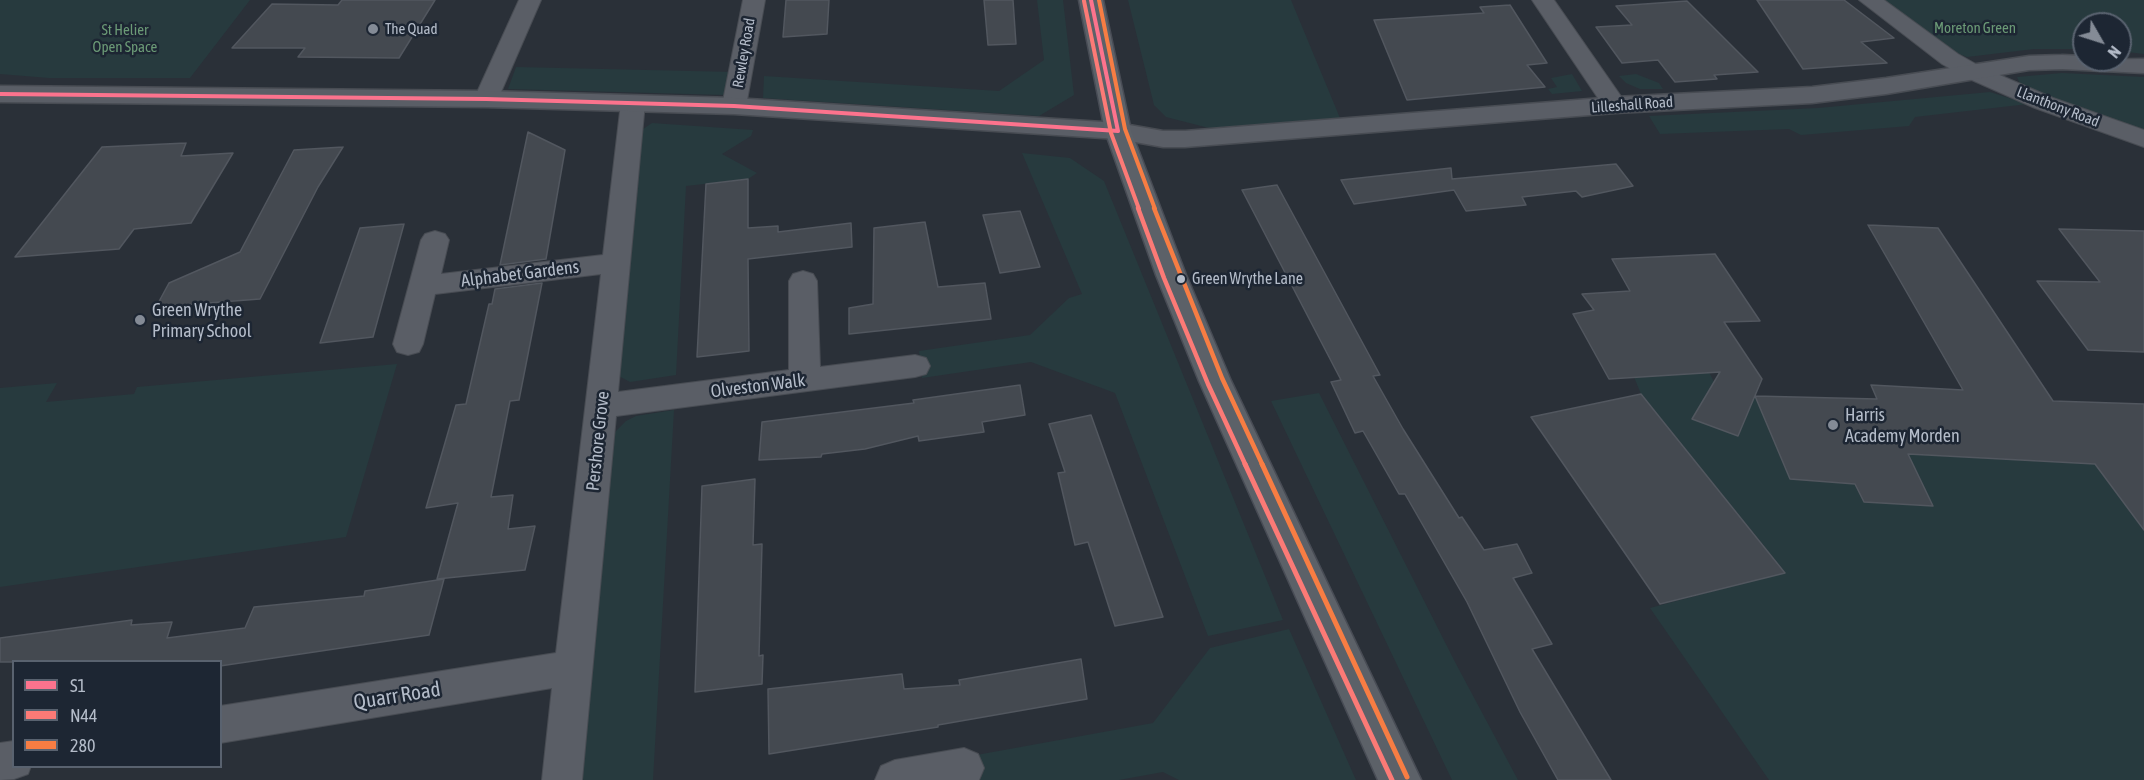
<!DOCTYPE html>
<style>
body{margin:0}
#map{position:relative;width:2144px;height:780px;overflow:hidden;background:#2a3038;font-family:"Asap Condensed",sans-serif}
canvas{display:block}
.legend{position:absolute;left:12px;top:660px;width:210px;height:108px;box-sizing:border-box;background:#1d2633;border:2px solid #59626f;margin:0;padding:8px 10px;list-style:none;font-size:18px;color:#b4bcc9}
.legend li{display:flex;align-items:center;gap:12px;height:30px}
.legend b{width:30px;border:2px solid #59626f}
.north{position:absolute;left:2072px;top:12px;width:60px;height:60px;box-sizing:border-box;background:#1d2633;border:2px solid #59626f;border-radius:50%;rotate:129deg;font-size:16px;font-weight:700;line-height:24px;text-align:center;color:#b4bcc9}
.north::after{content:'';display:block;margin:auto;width:21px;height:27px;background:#848b96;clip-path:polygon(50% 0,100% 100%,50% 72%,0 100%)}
</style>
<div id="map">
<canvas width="2144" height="780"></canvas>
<ul class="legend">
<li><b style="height:8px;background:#fc738d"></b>S1</li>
<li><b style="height:8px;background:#fc7a76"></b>N44</li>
<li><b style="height:8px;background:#f77d43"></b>280</li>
</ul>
<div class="north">N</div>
</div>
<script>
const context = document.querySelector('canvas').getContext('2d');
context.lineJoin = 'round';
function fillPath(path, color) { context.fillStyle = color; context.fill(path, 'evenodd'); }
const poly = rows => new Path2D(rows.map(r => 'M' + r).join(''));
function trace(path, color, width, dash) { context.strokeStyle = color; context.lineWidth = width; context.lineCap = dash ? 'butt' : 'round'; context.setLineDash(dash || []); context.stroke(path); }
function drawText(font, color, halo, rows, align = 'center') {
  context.font = font + ' "Asap Condensed",sans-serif'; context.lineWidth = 5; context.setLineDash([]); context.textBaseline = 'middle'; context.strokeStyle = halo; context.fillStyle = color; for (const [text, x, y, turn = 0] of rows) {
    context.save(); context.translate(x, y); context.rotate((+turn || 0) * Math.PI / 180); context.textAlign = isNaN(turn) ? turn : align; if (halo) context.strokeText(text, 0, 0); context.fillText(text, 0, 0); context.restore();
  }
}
fillPath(poly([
 [0,0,250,0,190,78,49,78,0,74],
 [1037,0,1063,0,1074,95,1039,116,763,98,764,76,999,91,1044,60],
 [1128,0,1291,0,1340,118,1209,128,1166,117,1154,105],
 [1884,0,2144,0,2144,54,2120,51,2120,24,2084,24,2084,49,2034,49,1967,57,1959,54],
 [516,67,735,72,725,95,508,89],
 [2062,73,2144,77,2144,135,2096,118,2020,84,2017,77],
 [1572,74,1582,91,1552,94,1548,89,1557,87,1551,78],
 [1636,74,1659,83,1663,89,1640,89,1626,83,1619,76],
 [1990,92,2028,104,1915,117,1909,126,1801,135,1789,129,1660,134,1649,116,1818,108],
 [652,123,753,130,751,136,722,154,757,173,748,179,686,186,676,375,630,382,615,374,640,131],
 [1022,153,1070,158,1104,181,1283,620,1208,636,1115,393,1031,362,922,378,919,351,1030,335,1069,298,1082,294],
 [397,364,346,537,0,587,0,388,57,383,46,402,134,394,137,387],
 [1709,372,1714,382,1693,419,1738,436,1755,396,1790,478,1855,484,1864,502,1908,454,2095,464,2144,511,2144,780,1769,780,1650,608,1785,572,1641,394,1634,377],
 [1319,393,1455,662,1518,780,1452,780,1271,401],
 [674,410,653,780,576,780,611,440,616,431,626,421,636,416],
 [1289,629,1356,780,1179,780,1163,772,1119,780,975,780,971,756,1153,723,1210,648]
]), '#273a3e');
const building = poly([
 [342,0,435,0,399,58,298,57,305,48,232,48,272,4,338,5,342,0],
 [786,0,829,0,827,34,783,37,786,0],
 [984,0,1013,0,1016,44,988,45,984,0],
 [1757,0,1844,0,1894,38,1861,42,1887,63,1803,69,1757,0],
 [1687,1,1758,72,1714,75,1717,79,1675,82,1658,60,1622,63,1596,27,1632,25,1616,6,1687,1],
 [1510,5,1547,63,1527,65,1545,87,1407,100,1374,20,1484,13,1480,7,1510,5],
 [528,132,565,150,546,259,500,265,528,132],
 [186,143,181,156,233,153,191,223,134,229,119,249,15,257,102,147,186,143],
 [343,147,318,187,260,299,156,307,169,283,240,252,294,150,343,147],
 [1616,164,1633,186,1582,197,1576,191,1522,197,1526,205,1466,211,1454,190,1354,204,1341,180,1451,168,1452,179,1616,164],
 [748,179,748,228,778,226,778,232,851,223,852,247,748,259,749,351,697,357,706,184,748,179],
 [1277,185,1380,375,1373,376,1403,429,1459,518,1462,517,1484,550,1517,544,1532,573,1513,578,1552,644,1532,649,1611,780,1558,780,1520,712,1467,602,1405,494,1399,494,1363,431,1355,433,1331,382,1341,380,1242,190,1277,185],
 [1020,211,1040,267,1000,273,983,215,1020,211],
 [925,222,938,287,985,283,991,319,849,334,849,308,873,304,874,228,925,222],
 [404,224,373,337,320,343,360,228,404,224],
 [1868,225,1938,228,2053,401,2144,404,2144,530,2095,464,1908,454,1933,506,1864,502,1855,484,1790,479,1755,396,1877,399,1871,385,1963,390,1868,225],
 [2059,229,2144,231,2144,352,2088,350,2037,281,2100,282,2059,229],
 [1715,254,1760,321,1724,322,1762,379,1738,436,1692,419,1720,372,1609,379,1573,314,1594,310,1582,294,1630,291,1612,259,1715,254],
 [542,283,519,400,510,401,491,497,513,495,508,529,535,526,525,570,437,579,458,503,426,508,456,405,466,404,489,304,492,304,495,289,542,283],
 [1020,385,1025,415,982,422,984,432,919,441,918,436,865,449,822,454,821,457,759,460,762,422,914,403,913,400,1020,385],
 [1641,394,1657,414,1785,573,1660,604,1531,417,1641,394],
 [1091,415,1163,617,1115,626,1088,542,1075,545,1058,473,1065,472,1049,424,1091,415],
 [755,479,753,545,762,544,759,656,763,655,762,684,695,692,702,486,755,479],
 [444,579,429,635,220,666,220,662,0,662,0,638,132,620,131,625,172,622,167,638,245,628,254,607,364,596,365,591,444,579],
 [1081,659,1087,699,938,725,938,727,769,754,768,689,902,674,904,689,960,685,959,680,1081,659]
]);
fillPath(building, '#444950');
trace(building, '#52575f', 1.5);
const minor = poly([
 [519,0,541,0,498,99,495,104,486,106,477,104,474,99,519,0],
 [743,0,765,0,746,106,743,111,734,113,725,111,722,106,743,0],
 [1532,0,1554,0,1627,105,1624,110,1615,112,1606,110,1532,0],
 [1859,0,1884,0,1958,54,1981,67,2053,98,2144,130,2144,147,2035,108,1965,77,1942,64,1859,0],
 [633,96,642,98,645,103,618,392,789,370,789,281,793,274,803,271,813,274,817,281,820,367,915,355,926,358,930,366,926,374,915,377,616,416,582,780,542,780,552,688,220,743,220,706,556,653,601,274,435,294,423,344,419,352,408,355,397,352,393,344,421,240,425,234,435,231,445,234,449,240,441,274,603,255,621,103,624,98,633,96],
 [14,741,14,766,31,766,28,774,14,779,0,780,0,743,14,741],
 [964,748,978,754,984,768,979,780,875,780,881,766,895,760,964,748]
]);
const tertiary = poly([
 [2062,55,2084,56,2084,60,2144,59,2144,73,2062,69,2029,70,1886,94,1812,103,1615,113,1185,147,1163,147,1118,139,734,114,486,107,0,102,0,86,486,91,734,98,1118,123,1163,131,1185,131,1615,97,1812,87,1886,78,2029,56,2062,55]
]);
const primary = poly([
 [1079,0,1103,0,1131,131,1186,275,1231,381,1421,780,1378,780,1199,381,1156,275,1105,131,1079,0]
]);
trace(minor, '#484c53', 2);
trace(tertiary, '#484c53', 3);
trace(primary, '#484c55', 3);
fillPath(minor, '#5a5e66');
fillPath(tertiary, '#5a5e66');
fillPath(primary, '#5c6168');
trace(poly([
 [1091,0,1118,131],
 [0,94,486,99,734,106,1118,131]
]), '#fc738d', 4);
trace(poly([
 [1084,1,1111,133,1139,209]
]), '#fc7a76', 4);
trace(poly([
 [1138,208,1164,278,1208,384,1246,466]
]), '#fc7a76', 4.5);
trace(poly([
 [1245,464,1392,780]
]), '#fc7a76', 5);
trace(poly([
 [1099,0,1125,129,1155,209]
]), '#f77d43', 4);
trace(poly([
 [1154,208,1222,378,1263,466]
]), '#f77d43', 4.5);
trace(poly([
 [1262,464,1407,777]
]), '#f77d43', 5);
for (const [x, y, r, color] of [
 [373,29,6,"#848b96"],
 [1181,279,5,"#b4bcc9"],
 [140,320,6,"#848b96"],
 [1833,425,6,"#848b96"]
]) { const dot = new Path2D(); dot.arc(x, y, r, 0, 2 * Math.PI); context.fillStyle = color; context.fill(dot); trace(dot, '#1d2633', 2); }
drawText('15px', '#6b9a76', '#1d2633', [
 ["Moreton Green",1975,28],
 ["St Helier",125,30],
 ["Open Space",125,47]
]);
drawText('15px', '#b4bcc9', '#1d2633', [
 ["The Quad",385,29]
], 'left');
drawText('15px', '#b4bcc9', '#1d2633', [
 ["Rewley Road",744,53,-80],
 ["Lilleshall Road",1632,105,-4],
 ["Llanthony Road",2058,107,21]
]);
drawText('16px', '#b4bcc9', '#1d2633', [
 ["Green Wrythe Lane",1192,279]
], 'left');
drawText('18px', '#b4bcc9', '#1d2633', [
 ["Alphabet Gardens",520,274,-7],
 ["Olveston Walk",758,386,-7],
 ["Pershore Grove",598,441,-84]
]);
drawText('18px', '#b4bcc9', '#1d2633', [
 ["Green Wrythe",152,310],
 ["Primary School",152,331],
 ["Harris",1845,415],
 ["Academy Morden",1845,436]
], 'left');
drawText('21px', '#b4bcc9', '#1d2633', [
 ["Quarr Road",397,696,-9]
]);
</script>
